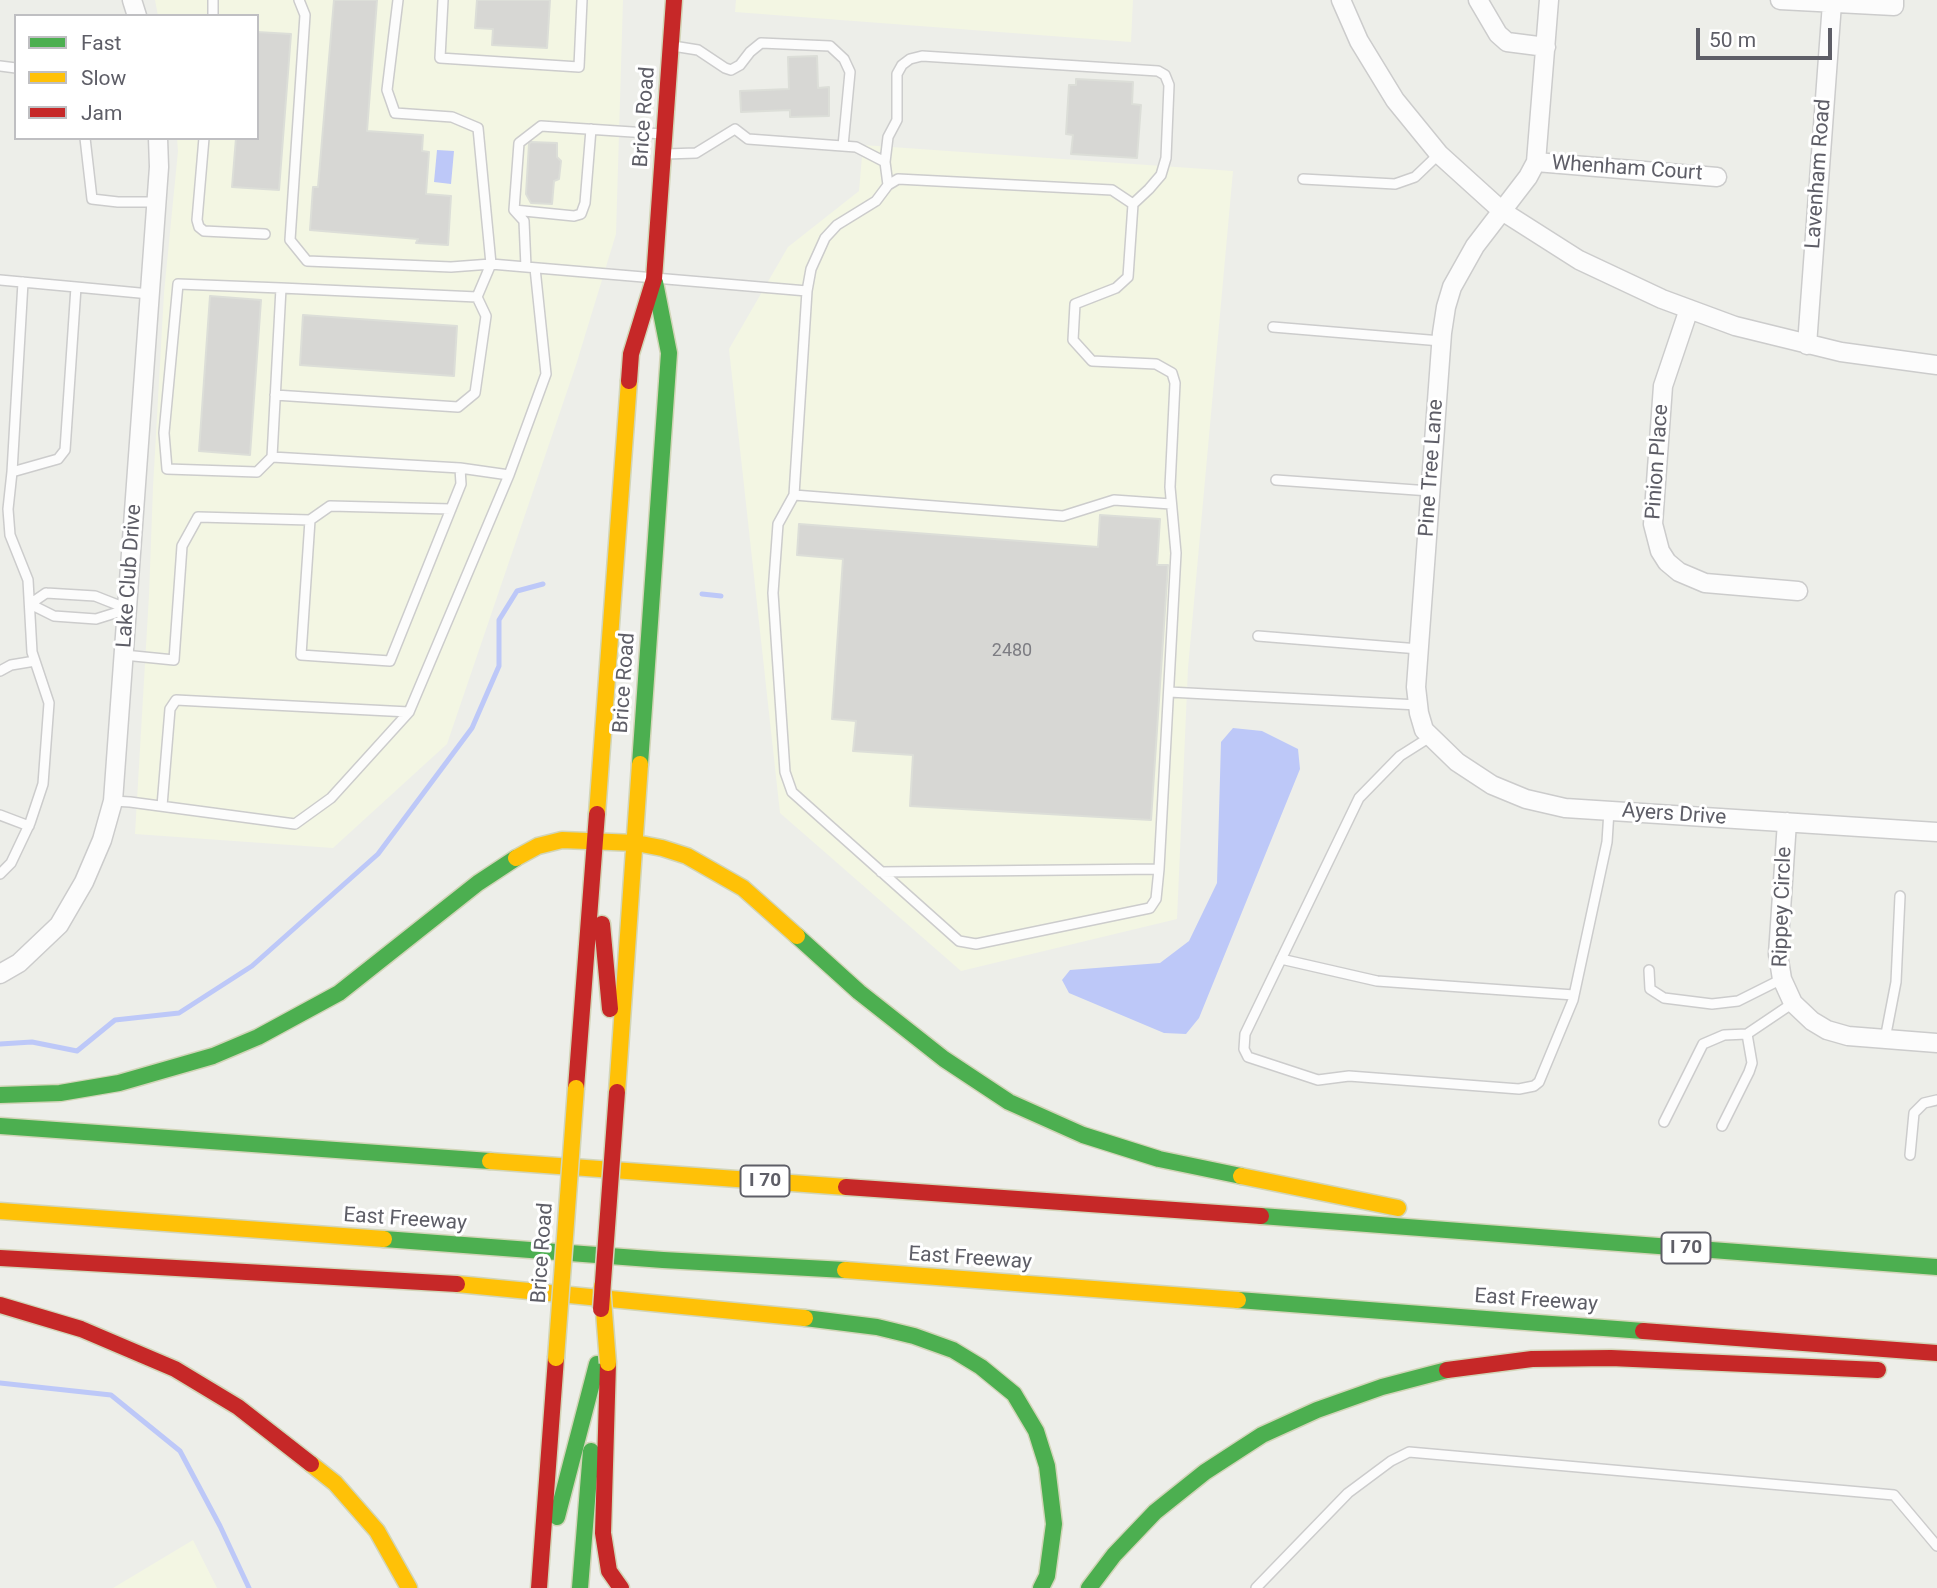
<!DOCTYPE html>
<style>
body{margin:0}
#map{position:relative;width:1937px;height:1588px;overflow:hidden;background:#edeee9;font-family:Roboto,sans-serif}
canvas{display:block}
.legend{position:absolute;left:14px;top:14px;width:245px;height:126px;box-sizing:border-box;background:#fff;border:2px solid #bfbfc2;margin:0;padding:9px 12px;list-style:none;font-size:21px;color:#5e5e67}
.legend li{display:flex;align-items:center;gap:14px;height:35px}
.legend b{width:35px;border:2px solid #bfbfc2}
.scale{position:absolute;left:1696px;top:28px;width:136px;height:32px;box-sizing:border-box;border:4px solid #5e5e67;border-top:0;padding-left:9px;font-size:21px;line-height:24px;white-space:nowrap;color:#5e5e67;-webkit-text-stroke:5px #fff;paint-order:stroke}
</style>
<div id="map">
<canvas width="1937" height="1588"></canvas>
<ul class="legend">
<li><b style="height:9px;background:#4caf50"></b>Fast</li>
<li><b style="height:9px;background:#ffc107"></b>Slow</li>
<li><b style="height:9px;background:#c62828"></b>Jam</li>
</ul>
<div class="scale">50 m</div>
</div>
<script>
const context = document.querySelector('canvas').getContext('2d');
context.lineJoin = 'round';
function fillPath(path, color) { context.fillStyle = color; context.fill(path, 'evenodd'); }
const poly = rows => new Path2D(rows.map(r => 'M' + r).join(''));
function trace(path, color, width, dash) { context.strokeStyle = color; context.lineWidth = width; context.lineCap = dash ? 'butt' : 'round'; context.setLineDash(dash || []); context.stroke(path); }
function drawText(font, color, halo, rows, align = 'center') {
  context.font = font + ' Roboto,sans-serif'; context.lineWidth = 6; context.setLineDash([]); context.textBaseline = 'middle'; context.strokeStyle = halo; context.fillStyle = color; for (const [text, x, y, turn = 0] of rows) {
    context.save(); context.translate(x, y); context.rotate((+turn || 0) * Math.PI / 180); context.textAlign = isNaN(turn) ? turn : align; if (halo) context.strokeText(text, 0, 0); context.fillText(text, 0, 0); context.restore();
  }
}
fillPath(poly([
 [155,0,623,0,616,234,576,365,447,744,333,848,135,834,149,595,153,487,164,293,178,151,177,138,257,138,257,16,158,16],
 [736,0,1133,0,1131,42,735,12],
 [863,145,1233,171,1188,668,1177,919,961,971,780,813,729,349,788,247,859,191],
 [193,1540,217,1588,113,1588]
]), '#f3f6e3');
fillPath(poly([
 [437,150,454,151,451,184,434,182],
 [1233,728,1262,731,1298,749,1300,769,1199,1018,1186,1034,1164,1033,1069,993,1062,980,1070,970,1160,963,1189,941,1217,883,1221,742]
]), '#bdc8f8');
trace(poly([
 [702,594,721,596],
 [0,1044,32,1042,77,1051,115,1020,179,1013,252,966,378,854,472,728,499,666,499,620,517,591,543,584],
 [0,1383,111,1395,180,1451,220,1526,249,1588]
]), '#bdc8f8', 5);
const building = poly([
 [334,0,377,0,367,131,423,135,422,151,429,152,426,194,451,196,448,245,416,243,418,239,310,230,313,187,318,187,334,0],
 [477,0,550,0,547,48,492,45,493,29,475,28,477,0],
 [257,32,291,34,279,190,232,187,236,138,257,138,257,32],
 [817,56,818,88,829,87,829,116,790,117,790,110,741,112,740,91,789,89,788,57,817,56],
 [1076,79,1133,82,1132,104,1141,105,1137,158,1071,154,1073,135,1066,134,1069,85,1076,85,1076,79],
 [531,142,557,143,557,157,561,161,559,179,554,181,552,204,531,203,526,194,529,144,531,142],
 [210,296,261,300,250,455,199,451,210,296],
 [303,315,457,326,454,376,300,365,303,315],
 [1100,515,1160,519,1157,565,1168,565,1151,820,910,806,913,755,853,751,856,721,832,719,843,559,797,555,799,524,1098,547,1100,515]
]);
fillPath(building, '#d7d7d4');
trace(building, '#dcded8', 2);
const lane = poly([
 [299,0,305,15,290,240,307,261,451,267,491,264,807,291,811,269,825,238,837,225,876,201,888,185,898,179,1112,190,1133,204,1128,277,1116,288,1075,304,1073,340,1092,361,1156,364,1172,373,1175,383,1170,487,1176,553,1159,869,1156,899,1150,908,976,944,959,941,792,792,785,772,773,593,778,524,794,495,807,291],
 [443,0,440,58,579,67,582,0],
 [213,16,213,0],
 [673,46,698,50,725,68,731,70,740,65,750,52,761,43,830,46,844,59,850,72,843,146],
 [0,66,16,68],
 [85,138,92,199,118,202,156,202],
 [204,138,197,220,199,227,204,231,265,234],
 [666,154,696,153,735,129,748,139,856,147,885,162],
 [1303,179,1395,184,1415,177,1439,154],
 [888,185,885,162,888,137,897,120,897,74,902,65,910,59,922,56,1158,71,1165,75,1169,85,1166,158,1161,175,1149,189,1133,204],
 [514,210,574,216,581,214,585,203,591,129],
 [526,267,524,221,514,210,519,143,541,126,663,134],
 [0,280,76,287],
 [1273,327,1441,341],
 [275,395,458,407,475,393,486,316,477,297],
 [272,457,257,472,167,469,164,433,178,284,281,288],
 [460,468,509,475,546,374,535,268],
 [12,472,23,282],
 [1276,480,1430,491],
 [794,495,1063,516,1114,500,1171,504],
 [310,520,330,506,451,509],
 [46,593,95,596,128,609,96,619,54,616,30,604,46,593],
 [1258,636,1419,649],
 [124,655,174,660,182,546,198,517,310,520,301,655,390,661,461,484,460,468,272,457,281,288,477,297,491,264,478,128,452,117,395,113,387,90,398,0],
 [0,671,11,665,35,661],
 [1169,692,1418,705],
 [1430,737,1400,756,1359,798,1245,1034,1244,1049,1248,1057,1318,1080,1349,1076,1519,1089,1534,1086,1539,1082,1573,1000,1607,842,1609,811],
 [113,801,130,802,295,824,331,798,409,712,509,475],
 [162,806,170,709,176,700,409,712],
 [0,815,29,826],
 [881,872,1159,869],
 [0,874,11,863,30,823,43,784,49,703,32,652,28,580,10,535,8,509,12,472,58,459,65,450,76,287,150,294],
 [1281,959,1377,981,1574,995],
 [1649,970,1650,989,1664,998,1712,1004,1738,1001,1782,979],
 [1885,1039,1896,982,1900,896],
 [1664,1122,1703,1044,1724,1035,1747,1034,1793,1003],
 [1722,1126,1749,1072,1752,1063,1747,1034],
 [1910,1155,1914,1113,1924,1103,1937,1100],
 [1256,1588,1348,1493,1391,1461,1409,1452,1894,1495,1937,1546]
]);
const street = poly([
 [132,0,137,16],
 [1341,0,1359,41,1395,100,1439,154,1502,211,1579,260,1662,299,1735,326,1841,352,1937,365],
 [1478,0,1498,34,1507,42,1546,47],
 [1549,0,1536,162,1528,177,1475,246,1452,287,1446,307,1442,333,1416,687,1419,713,1424,730,1457,762,1492,785,1526,799,1565,808,1937,832],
 [1780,0,1894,6,1894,0],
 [1536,162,1717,177],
 [1689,309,1663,386,1653,524,1660,551,1667,562,1679,572,1705,583,1798,591],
 [1807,345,1832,3],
 [1787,822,1778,954,1782,979,1793,1003,1812,1021,1827,1030,1848,1036,1937,1043],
 [0,974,19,963,59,925,84,882,102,840,113,801,159,167,158,138]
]);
const fast = poly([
 [640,764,669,353,655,282],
 [797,936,859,992,944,1059,1009,1102,1083,1135,1159,1159,1241,1176],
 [0,1095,60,1093,119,1083,213,1056,258,1037,339,993,478,883,516,858],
 [0,1126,490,1161],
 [1261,1216,1937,1267],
 [384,1239,663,1260,845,1270],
 [1238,1300,1643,1331],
 [805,1318,877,1327,914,1336,953,1350,981,1367,1014,1394,1036,1431,1047,1466,1054,1524,1047,1576,1041,1588],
 [557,1517,597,1364],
 [580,1588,591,1451],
 [1089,1588,1114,1555,1155,1512,1205,1472,1262,1435,1317,1410,1382,1387,1447,1370]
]);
const slow = poly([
 [597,814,629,381],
 [516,858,538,846,562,840,636,843,662,848,687,856,743,888,797,936],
 [617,1092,640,764],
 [490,1161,846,1187],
 [1241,1176,1398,1208],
 [0,1211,384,1239],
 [845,1270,1238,1300],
 [457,1284,805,1318],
 [311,1464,335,1483,377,1531,409,1588]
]);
const jam = poly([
 [629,381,631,354,654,279,674,0],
 [602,924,610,1009],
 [576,1088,597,814],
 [846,1187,1261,1216],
 [0,1258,457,1284],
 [0,1305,81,1329,175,1369,238,1407,311,1464],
 [1643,1331,1937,1353],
 [608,1363,603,1533,609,1571,621,1588],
 [1447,1370,1532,1359,1611,1358,1878,1370],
 [539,1588,556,1358]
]);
trace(lane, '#ccc', 12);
trace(street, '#ccc', 21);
trace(fast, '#d2d5b8', 19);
trace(slow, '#d2d5b8', 19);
trace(jam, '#d2d5b8', 19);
trace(lane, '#fcfcfc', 9);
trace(street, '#fcfcfc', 18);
trace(fast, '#4caf50', 16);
trace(slow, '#ffc107', 16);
trace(jam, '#c62828', 16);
const slowBridge = poly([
 [602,1286,608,1363],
 [556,1358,576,1088]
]);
const jamBridge = poly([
 [601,1309,617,1092]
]);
trace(slowBridge, '#d2d5b8', 19, []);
trace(jamBridge, '#d2d5b8', 19, []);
trace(slowBridge, '#ffc107', 16);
trace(jamBridge, '#c62828', 16);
drawText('18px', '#7d7d83', null, [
 ["2480",1012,651]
]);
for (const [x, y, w] of [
 [765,1181,49],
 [1686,1248,49]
]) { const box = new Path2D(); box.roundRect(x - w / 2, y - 15.5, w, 31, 5); context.fillStyle = '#fff'; context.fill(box); trace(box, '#5e5e67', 2); }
drawText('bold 19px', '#5e5e67', null, [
 ["I 70",765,1181],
 ["I 70",1686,1248]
]);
drawText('21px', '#5e5e67', '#fff', [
 ["Brice Road",645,117,-86],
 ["Whenham Court",1627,169,4],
 ["Lavenham Road",1819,174,-86],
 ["Pinion Place",1658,462,-86],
 ["Pine Tree Lane",1432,468,-86],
 ["Lake Club Drive",130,576,-86],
 ["Brice Road",625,683,-86],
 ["Ayers Drive",1674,815,4],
 ["Rippey Circle",1783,907,-88],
 ["East Freeway",405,1220,4],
 ["Brice Road",543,1253,-86],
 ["East Freeway",970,1259,4],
 ["East Freeway",1536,1301,4]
]);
</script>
